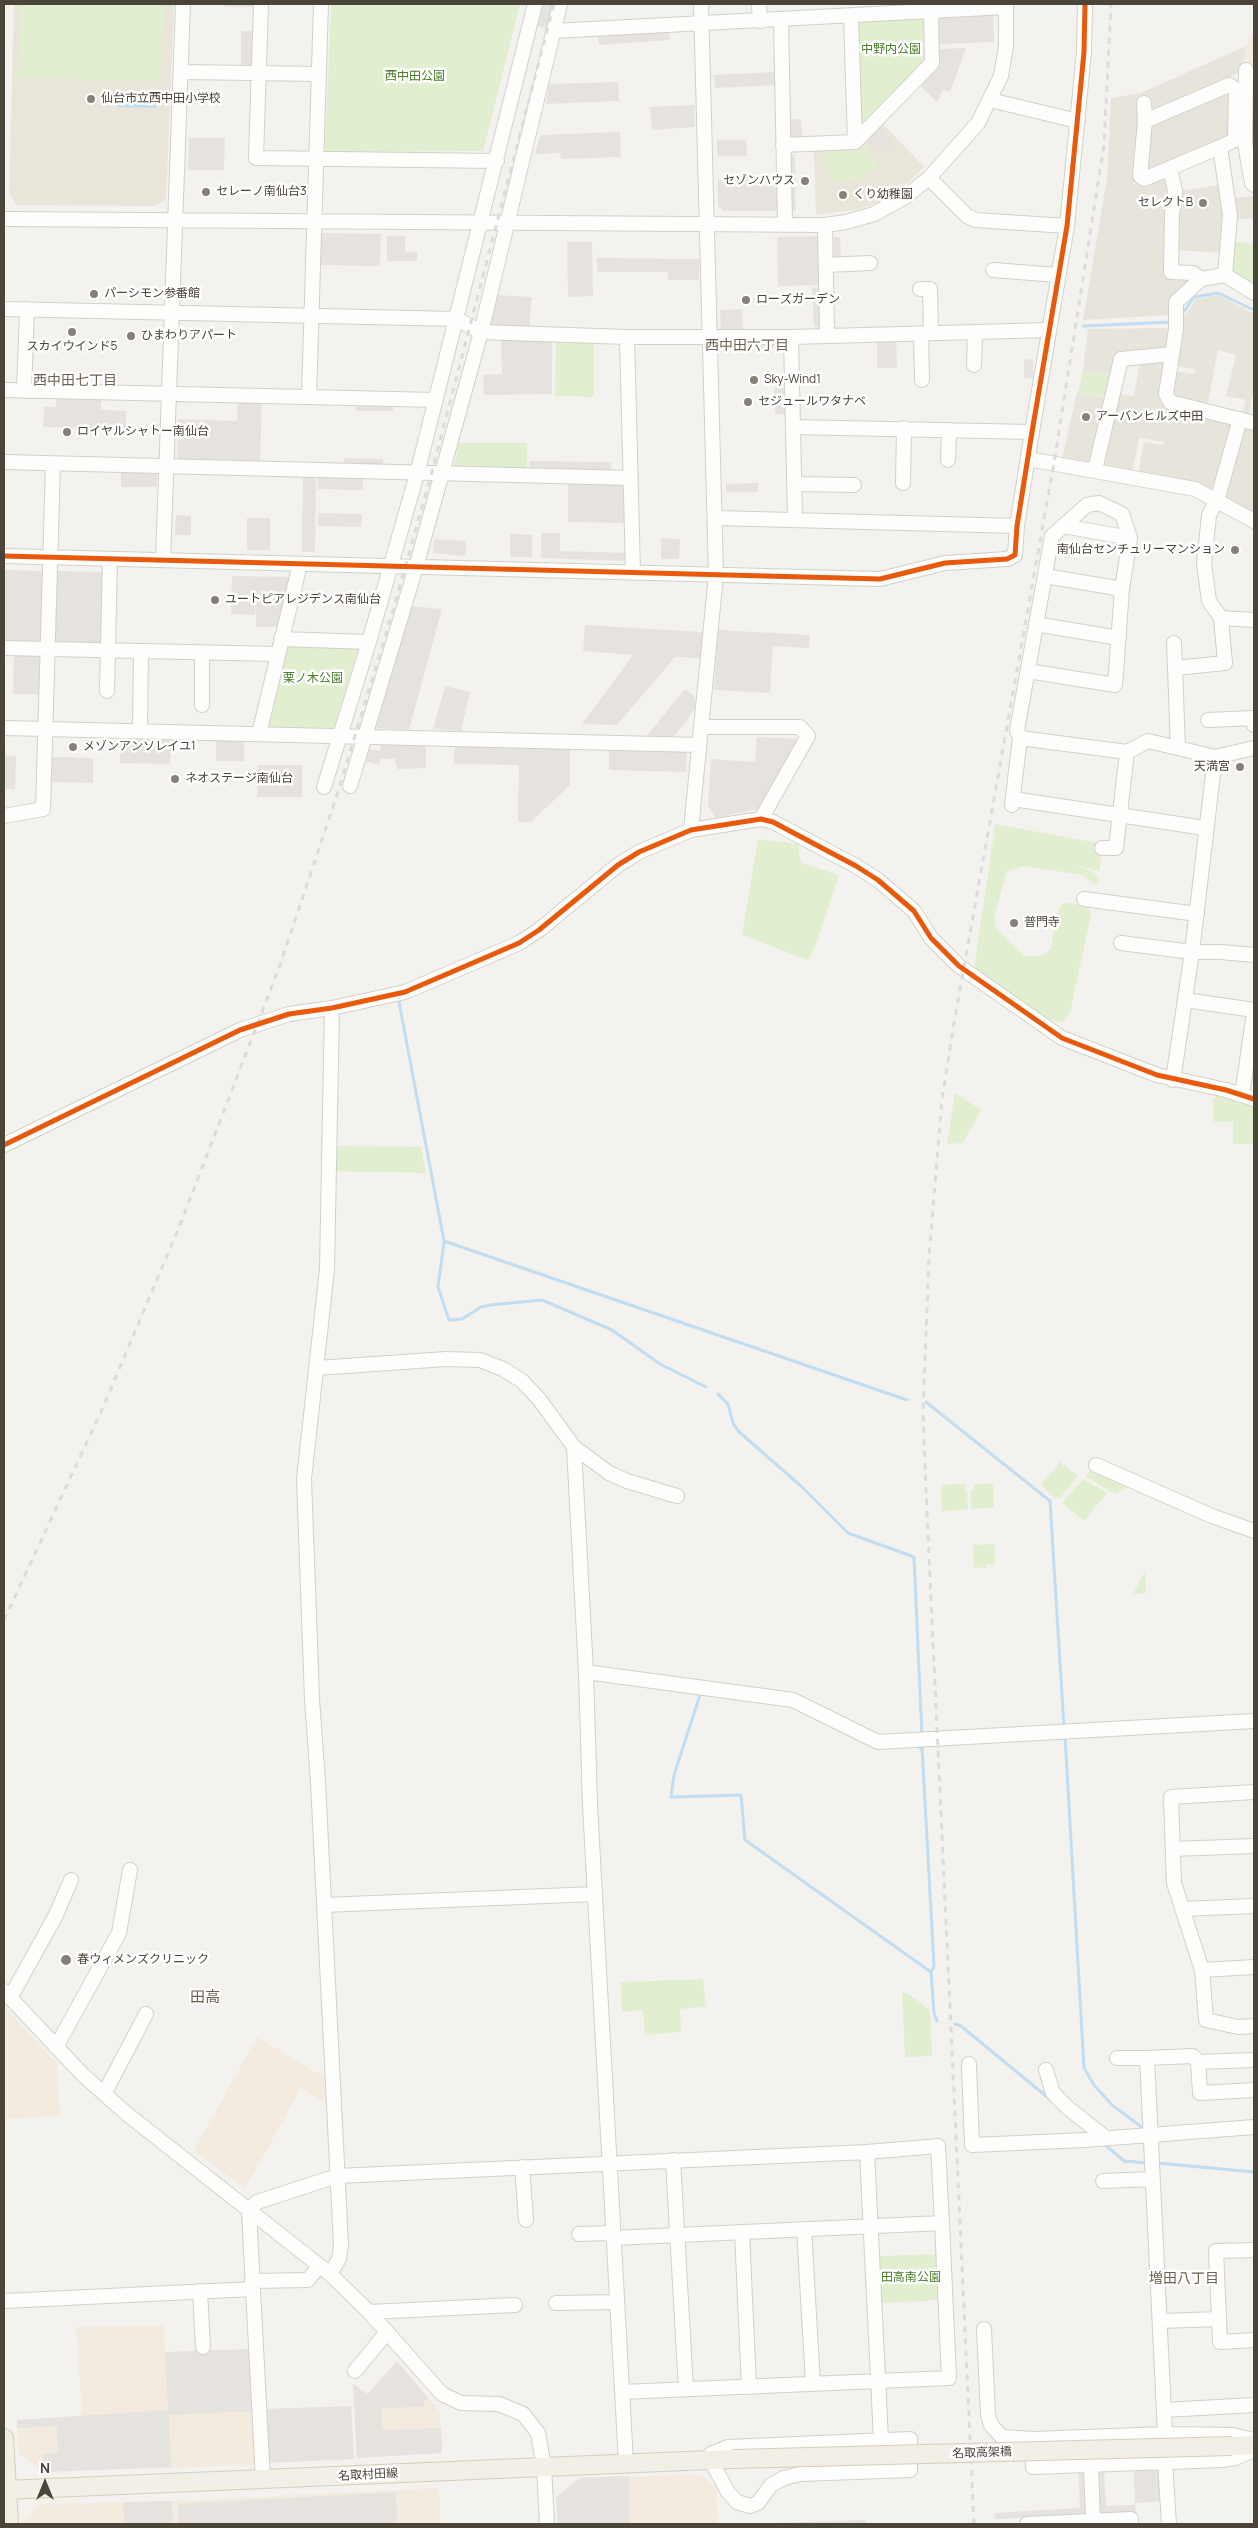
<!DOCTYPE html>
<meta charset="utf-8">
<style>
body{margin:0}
#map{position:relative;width:1258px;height:2528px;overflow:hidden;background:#f4f2ee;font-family:Manrope,sans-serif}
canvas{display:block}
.frame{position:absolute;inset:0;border:5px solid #4b4439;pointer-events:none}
.north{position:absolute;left:20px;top:2458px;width:50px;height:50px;-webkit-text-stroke:4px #fff;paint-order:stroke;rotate:0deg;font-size:14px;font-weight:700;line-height:20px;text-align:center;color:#4b4439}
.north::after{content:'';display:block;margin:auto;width:18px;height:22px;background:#4b4439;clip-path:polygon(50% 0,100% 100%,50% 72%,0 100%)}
</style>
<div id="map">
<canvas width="1258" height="2528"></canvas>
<div class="frame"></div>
<div class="north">N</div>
</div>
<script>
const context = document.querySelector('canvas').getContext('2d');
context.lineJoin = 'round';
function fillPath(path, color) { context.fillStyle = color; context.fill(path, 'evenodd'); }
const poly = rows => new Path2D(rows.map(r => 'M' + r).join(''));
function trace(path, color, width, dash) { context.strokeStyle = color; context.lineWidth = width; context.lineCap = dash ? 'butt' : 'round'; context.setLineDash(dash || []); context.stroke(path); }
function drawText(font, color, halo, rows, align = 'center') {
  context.font = font + ' Manrope,"Noto Sans JP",sans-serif'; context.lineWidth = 5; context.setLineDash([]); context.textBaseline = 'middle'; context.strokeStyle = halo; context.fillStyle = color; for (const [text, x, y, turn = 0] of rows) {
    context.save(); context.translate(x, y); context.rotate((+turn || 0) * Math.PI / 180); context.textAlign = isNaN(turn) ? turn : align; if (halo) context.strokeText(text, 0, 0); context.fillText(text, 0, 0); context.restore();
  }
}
fillPath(poly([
 [1246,46,1241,71,1254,71,1254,181,1241,72,1149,114,1141,94,1133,184,1147,186,1166,177,1169,191,1169,273,1193,278,1170,315,1083,320,1107,179,1111,98,1141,93],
 [1226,89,1232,95,1231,133,1226,140,1151,172,1143,168,1145,124],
 [1220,185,1226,214,1223,253,1176,250,1179,191],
 [1254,196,1254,219,1235,219,1233,198],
 [1218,295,1254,314,1254,388,1248,418,1242,416,1246,400,1226,396,1236,355,1218,350,1208,403,1175,398,1168,388,1171,370,1193,374,1195,372,1195,369,1176,366,1182,320,1196,299],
 [1171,328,1169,345,1164,350,1115,354,1111,375,1083,371,1088,329],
 [1159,358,1164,363,1160,403,1234,419,1217,491,1199,485,1138,474,1144,442,1163,445,1164,442,1139,438,1132,472,1104,468,1101,463,1117,394,1134,396,1140,361],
 [1077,393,1107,398,1094,460,1087,464,1062,458],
 [1242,421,1254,424,1254,516,1221,497]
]), '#e7e4dc');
fillPath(poly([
 [1252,34,1254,35,1254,70,1241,72,1246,46],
 [6,2009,57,2063,60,2116,4,2119,4,2011],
 [257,2037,327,2079,328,2104,301,2088,245,2189,194,2150],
 [164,2325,165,2352,252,2349,257,2465,44,2472,19,2454,17,2420,77,2417,82,2414,76,2327],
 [397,2361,440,2412,442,2453,357,2458,353,2384,368,2394],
 [694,2474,704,2477,716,2488,718,2524,630,2524,627,2477],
 [439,2488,440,2524,23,2524,38,2504,172,2501]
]), '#f3ebdf');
fillPath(poly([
 [629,2476,630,2524,558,2524,556,2497,580,2478],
 [866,2520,866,2524,744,2524]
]), '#e6e2de');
fillPath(poly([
 [14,4,174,4,166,200,154,206,17,205,9,193],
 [881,122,924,167,900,190,882,201,860,209,816,215,814,149]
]), '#eae5da');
fillPath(poly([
 [22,4,164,4,160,81,17,78],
 [331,4,520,4,483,151,325,152],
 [926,16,927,61,864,126,858,123,857,22,861,18],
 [865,145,878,166,863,178,836,184,822,164,824,152,858,150],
 [1231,242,1254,244,1254,290,1229,272],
 [556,342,594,343,594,397,555,396],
 [1083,371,1111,376,1107,398,1078,393],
 [459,443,527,443,527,469,453,469],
 [289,644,356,647,358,649,333,731,271,729,267,726],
 [995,824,1103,844,1099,871,1076,865,1093,872,1100,879,1095,885,1082,875,1025,866,1007,871,994,918,997,930,1025,956,1041,956,1051,949,1057,912,1063,903,1081,904,1088,907,1091,914,1070,1013,1066,1019,1059,1022,1045,1018,978,975,974,968,993,840,996,837,993,836],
 [758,839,798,844,801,863,839,875,815,947,808,960,742,935],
 [955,1093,981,1110,963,1143,947,1144],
 [1216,1094,1254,1106,1254,1144,1233,1144,1233,1122,1214,1122,1213,1098,1216,1098],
 [334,1146,421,1147,426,1173,334,1171],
 [1060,1462,1078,1476,1060,1498,1054,1497,1041,1485],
 [1092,1469,1130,1486,1115,1494,1085,1476],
 [1083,1479,1107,1493,1084,1521,1062,1503],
 [993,1483,994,1508,971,1509,971,1490,974,1490,974,1484],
 [965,1484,965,1490,967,1490,968,1509,942,1511,941,1485],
 [995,1544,995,1564,986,1564,986,1568,974,1567,973,1545],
 [1145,1571,1146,1593,1133,1594],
 [703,1979,706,2006,680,2009,681,2032,645,2035,643,2010,622,2012,621,1982],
 [902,1993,907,1993,930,2010,932,2056,905,2057],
 [941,2254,942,2300,881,2303,879,2256]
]), '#e1eecf');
fillPath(poly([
 [225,4,255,4,255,7,225,7],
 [544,4,557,4,551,29,538,26],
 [993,15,994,42,939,44,938,16],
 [669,30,670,40,599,45,598,34],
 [241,31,254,31,254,67,241,67],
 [966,48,950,92,943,90,937,102,919,85,938,49],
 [776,72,777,85,715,88,714,75],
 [618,82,619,101,546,104,549,84],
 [694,105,695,127,652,130,650,107],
 [801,119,802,139,793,140,788,136,787,120],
 [880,128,892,143,877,154,865,139],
 [620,132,621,157,561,159,560,153,535,154,540,135],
 [189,138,225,138,224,170,188,170],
 [717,140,746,140,747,156,717,156],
 [792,155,795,155,796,211,791,211,790,157],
 [718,180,749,180,749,185,780,185,780,211,724,211,718,206],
 [319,233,381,234,380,266,319,265],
 [387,236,405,236,405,252,417,252,417,261,387,261],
 [819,236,820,285,778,286,777,237],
 [834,237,840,237,841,261,834,261],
 [567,242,592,242,593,296,568,297],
 [597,258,699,259,699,280,668,280,668,272,597,272],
 [819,287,821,327,814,327,812,288],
 [497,295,532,297,529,329,495,328,490,323],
 [742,309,743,331,721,332,720,310],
 [896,338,897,368,877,368,877,339],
 [552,339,552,394,484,395,483,375,502,374,501,340],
 [781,341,781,348,724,350,724,342],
 [1024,359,1033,360,1033,379,1024,378],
 [774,388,785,388,786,414,775,414],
 [56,396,101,397,101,410,126,411,126,429,43,427,44,407,56,407],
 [238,399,262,400,260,465,177,460,178,419,237,421],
 [356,403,393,403,393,411,356,411],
 [344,458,383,459,383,469,344,468],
 [529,461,611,462,611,472,529,471],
 [121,473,157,473,157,487,121,487],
 [303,477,316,477,315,552,302,552],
 [318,477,363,478,363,490,317,489],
 [568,483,624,484,626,523,568,522],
 [758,483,758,492,726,492,726,484],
 [318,513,362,514,361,527,318,526],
 [176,515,191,516,191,535,175,535],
 [247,518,270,518,270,550,247,550],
 [541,533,560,533,560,551,628,553,627,561,541,558],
 [510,534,532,535,532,557,510,557],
 [661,538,680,539,679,559,661,559],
 [434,539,466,541,465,556,433,553],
 [4,570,43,571,41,642,4,641],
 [55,571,107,572,106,646,58,645,53,640],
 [232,576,292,577,281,627,256,627,256,591,255,615,231,614],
 [411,606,442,609,409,730,376,728],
 [585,625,702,632,701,658,675,657,617,725,582,724,633,655,583,651],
 [718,630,810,635,809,648,773,646,770,693,714,690],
 [14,652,38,653,42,657,42,694,13,694],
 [445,686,470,692,461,731,433,729],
 [685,689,695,697,695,709,673,738,646,737],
 [120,737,171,738,170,764,120,763],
 [757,737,798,739,763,808,715,818,708,806,711,759,755,762],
 [216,741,244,741,244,761,216,761],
 [381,743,426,744,426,768,397,769,395,759,380,759,379,765,365,761,367,749,380,751],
 [455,744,570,746,570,785,531,822,518,822,519,765,454,764],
 [609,749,687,751,686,772,609,770],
 [4,755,16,756,15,789,4,789],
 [51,757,93,758,93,783,51,782],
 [258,765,302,765,302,797,257,797],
 [252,2349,255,2411,169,2415,171,2467,44,2472,43,2454,58,2453,57,2426,17,2428,17,2420,168,2410,165,2352],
 [397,2361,428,2399,424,2401,424,2407,382,2408,382,2430,441,2428,442,2453,357,2458,353,2384,368,2394],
 [351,2406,354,2459,266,2463,264,2409],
 [1164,2466,1165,2501,1135,2503,1134,2467],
 [1087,2469,1088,2515,995,2519,995,2513,1080,2508,1078,2470],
 [1097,2470,1104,2470,1106,2506,1135,2505,1136,2514,1098,2515],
 [396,2492,397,2524,178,2524,178,2504],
 [172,2501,173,2524,124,2524,123,2502]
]), '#e6e3df');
fillPath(poly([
 [118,92,156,93,156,108,117,107]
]), '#c0ddf1');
trace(poly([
 [1181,316,1194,297,1218,293,1254,310],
 [1083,326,1173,322],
 [399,1002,444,1241,907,1400],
 [444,1242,438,1287,449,1320,462,1319,481,1307,490,1305,542,1300,612,1330,660,1364,706,1387],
 [718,1394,728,1404,733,1423,738,1431,801,1486,848,1533,914,1557,922,1737],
 [926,1402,1050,1501,1064,1728],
 [701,1692,674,1775,671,1797,741,1795,745,1840,931,1972,934,2013,937,2021],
 [1065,1736,1084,2068,1094,2085,1112,2105,1143,2128],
 [917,1746,922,1748,934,1966,931,1972],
 [955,2024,961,2026,1052,2101],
 [1103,2143,1124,2161,1148,2163],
 [1157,2163,1254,2172]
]), '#c0ddf1', 3);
const minor = poly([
 [261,4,256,158,497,161],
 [759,4,760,21],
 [851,16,855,142],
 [781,20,785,224],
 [553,31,1006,7],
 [1246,70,1245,144,1252,183,1254,185],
 [182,72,319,74],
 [990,100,1078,121],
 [1144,103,1145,121],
 [783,145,855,142,932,63,931,12],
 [1220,147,1144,179,1140,176,1145,121,1229,85,1236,90,1235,140,1220,147,1230,215,1225,275],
 [1170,168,1175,191,1172,214,1171,272,1193,273,1201,279],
 [929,178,967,216,976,220,1067,226],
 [4,219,825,225,846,222,874,214,905,197,929,178,978,123,1001,76,1006,46,1006,4],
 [825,225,827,335],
 [826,265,870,263],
 [993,270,1058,275],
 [920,289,930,289,931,333],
 [1254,293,1225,275,1201,279,1176,302,1176,329,1166,394,1170,402,1254,423],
 [4,309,457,319,481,332,627,337,791,337,1049,330],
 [921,333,922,380],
 [627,337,633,573],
 [791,337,795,519],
 [974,365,975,332],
 [4,390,436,400],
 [24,391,27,309],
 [309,396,321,4],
 [1240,419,1217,501,1209,515,1204,564,1209,601,1221,618,1225,663,1175,668,1178,748,1215,757,1254,748],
 [793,427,1032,432],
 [1028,459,1195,489,1254,521],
 [948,460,949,430],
 [4,462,630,478],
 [1095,470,1121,359,1172,354],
 [903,483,904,428],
 [794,484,854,485],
 [716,518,1017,526],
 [1063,526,1130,538],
 [4,556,880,579,945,563,1007,559,1015,555,1017,526,1032,432,1067,226,1084,52,1085,4],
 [163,560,183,4],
 [1045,576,1122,589],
 [1221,618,1254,620],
 [1036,624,1119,638],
 [281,639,369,642],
 [1174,643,1175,668],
 [4,648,278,654],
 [107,691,110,559],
 [202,705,202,653],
 [1208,720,1253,718,1254,725],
 [701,727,800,727,808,736,761,819],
 [4,728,699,745],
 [140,730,141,652],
 [259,734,300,564],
 [1020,738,1017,730,1052,536,1087,505,1099,503,1122,514,1130,538,1122,589,1115,685,1028,671],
 [350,786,416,567,481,332,560,4],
 [324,787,369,642,417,474,535,4],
 [1013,799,1205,828],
 [1012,805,1020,738,1127,752,1148,741,1178,748],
 [4,816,43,809,53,464],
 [691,830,716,575,701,4],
 [1102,848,1116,848,1127,752],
 [1084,899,1197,914],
 [1121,943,1192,952,1221,952,1254,955],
 [1185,1000,1254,1010],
 [1173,1080,1192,952,1215,757],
 [1242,1095,1254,1013],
 [4,1145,240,1030,289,1014,332,1008,405,992,489,956,519,943,539,930,618,865,639,852,691,830,761,819,773,822,856,866,878,880,914,911,931,938,959,966,1062,1038,1157,1075,1226,1090,1254,1099],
 [317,1368,446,1359,480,1360,503,1369,522,1381,539,1399,574,1447,609,1473,627,1481,677,1496],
 [574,1447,586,1672,590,1805,626,2463],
 [1096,1465,1212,1516,1254,1531],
 [586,1672,793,1700,878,1742,1254,1721],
 [1254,1792,1171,1797,1174,1883,1202,1970,1206,2020,1238,2027,1254,2026],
 [1173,1849,1254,1846],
 [324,1905,595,1894],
 [1182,1909,1254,1906],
 [1202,1970,1254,1967],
 [4,1991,83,2075,127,2114,330,2274,369,2312,442,2394,461,2403,499,2404,523,2414,538,2433,544,2467,547,2524],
 [10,1998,56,1915,71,1880],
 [56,2047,119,1933,130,1870],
 [1117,2058,1147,2058],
 [1198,2062,1254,2060],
 [969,2064,972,2145,1085,2140,1254,2127],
 [1046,2070,1053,2093,1068,2108,1106,2138],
 [104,2094,146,2014],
 [867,2152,881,2440],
 [673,2160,686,2389],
 [522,2167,526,2220],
 [1103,2181,1152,2179],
 [804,2229,813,2384],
 [742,2232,749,2387],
 [579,2234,612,2233],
 [613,2238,942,2223,949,2378,622,2392],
 [330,2274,339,2259,341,2245,318,1782,312,1699,304,1479,327,1269,332,1008],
 [252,2281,308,2280,319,2266],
 [253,2289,263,2480],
 [200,2291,203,2347],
 [4,2301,253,2289,249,2210,257,2202,337,2176,867,2152,938,2146,942,2223],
 [556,2303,616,2302],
 [369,2312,515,2305],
 [1219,2319,1220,2342,1254,2340],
 [1160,2321,1219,2319,1216,2251,1254,2250],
 [984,2329,988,2415,991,2425,1002,2437,1033,2439],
 [355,2371,387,2332],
 [1164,2410,1254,2405],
 [1165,2434,1147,2058,1193,2056,1198,2062,1200,2093,1254,2090],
 [910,2439,910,2470,800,2474,784,2478,771,2485,758,2503,750,2506,737,2502,728,2492,711,2461,711,2454,728,2447,910,2439],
 [1254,2440,1233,2435,1165,2434,1033,2439,1033,2467,1222,2460,1235,2458,1254,2450],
 [1165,2462,1169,2524],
 [1091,2465,1093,2521],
 [1027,2524,1131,2519,1131,2524]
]);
const major = poly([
 [4,2438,9,2524],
 [1232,2446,1254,2445],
 [4,2490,733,2459]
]);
trace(minor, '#d2d0cb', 16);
trace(major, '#d6cebb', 20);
trace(minor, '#fdfdfc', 14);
trace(major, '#f2efe6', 18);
trace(poly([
 [4,1620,101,1412,180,1225,280,965,336,798,392,614,430,479,554,4],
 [974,2524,926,1491,923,1413,929,1256,942,1099,954,1023,1054,463,1104,145,1111,4]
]), '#dbdbda', 3, [6, 6]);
const majorBridge = poly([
 [733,2459,1232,2446]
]);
trace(majorBridge, '#d6cebb', 20, []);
trace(majorBridge, '#f2efe6', 18);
trace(poly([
 [4,556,880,579,945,563,1007,559,1015,555,1017,526,1032,432,1067,226,1084,52,1085,4],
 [4,1145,240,1030,289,1014,332,1008,405,992,489,956,519,943,539,930,618,865,639,852,691,830,761,819,773,822,856,866,878,880,914,911,931,938,959,966,1062,1038,1157,1075,1226,1090,1254,1099]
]), '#e8590c', 5);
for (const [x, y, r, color] of [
 [91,99,5,"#868178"],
 [805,181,5,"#868178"],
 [206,192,5,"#868178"],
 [843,195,5,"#868178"],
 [1203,203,5,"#868178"],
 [94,294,5,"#868178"],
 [746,300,5,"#868178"],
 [72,332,5,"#868178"],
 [131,336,5,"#868178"],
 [754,380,5,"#868178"],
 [748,402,5,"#868178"],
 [1086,417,5,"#868178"],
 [67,432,5,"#868178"],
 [1235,550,5,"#868178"],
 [215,600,5,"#868178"],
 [73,747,5,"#868178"],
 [1240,767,5,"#868178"],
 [175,779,5,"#868178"],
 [1014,923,5,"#868178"],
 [66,1960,6,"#868178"]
]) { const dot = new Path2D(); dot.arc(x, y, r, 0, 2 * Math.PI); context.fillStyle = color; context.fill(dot); trace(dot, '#fff', 2); }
drawText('12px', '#4a7f2a', '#fff', [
 ["中野内公園",891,50],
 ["西中田公園",415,77],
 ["栗ノ木公園",313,679],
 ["田高南公園",911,2278]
]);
drawText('12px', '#4b4439', '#fff', [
 ["仙台市立西中田小学校",101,99],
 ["セゾンハウス",795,181,"right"],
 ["セレーノ南仙台3",216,192],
 ["くり幼稚園",853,195],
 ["セレクトB",1193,203,"right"],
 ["パーシモン参番館",104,294],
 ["ローズガーデン",756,300],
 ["ひまわりアパート",141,336],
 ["スカイウインド5",72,347,"center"],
 ["Sky-Wind1",764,380],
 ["セジュールワタナベ",758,402],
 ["アーバンヒルズ中田",1096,417],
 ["ロイヤルシャトー南仙台",77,432],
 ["南仙台センチュリーマンション",1225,550,"right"],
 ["ユートピアレジデンス南仙台",225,600],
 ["メゾンアンソレイユ1",83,747],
 ["天満宮",1230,767,"right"],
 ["ネオステージ南仙台",185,779],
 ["普門寺",1024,923],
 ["春ウィメンズクリニック",77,1960]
], 'left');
drawText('12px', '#4b4439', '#fff', [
 ["名取高架橋",982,2453,-2],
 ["名取村田線",368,2475,-3]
]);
drawText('14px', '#6e6250', '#fff', [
 ["西中田六丁目",747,346],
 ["西中田七丁目",75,381],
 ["増田八丁目",1184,2279]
]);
drawText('15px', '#6e6250', '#fff', [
 ["田高",205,1998]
]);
</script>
